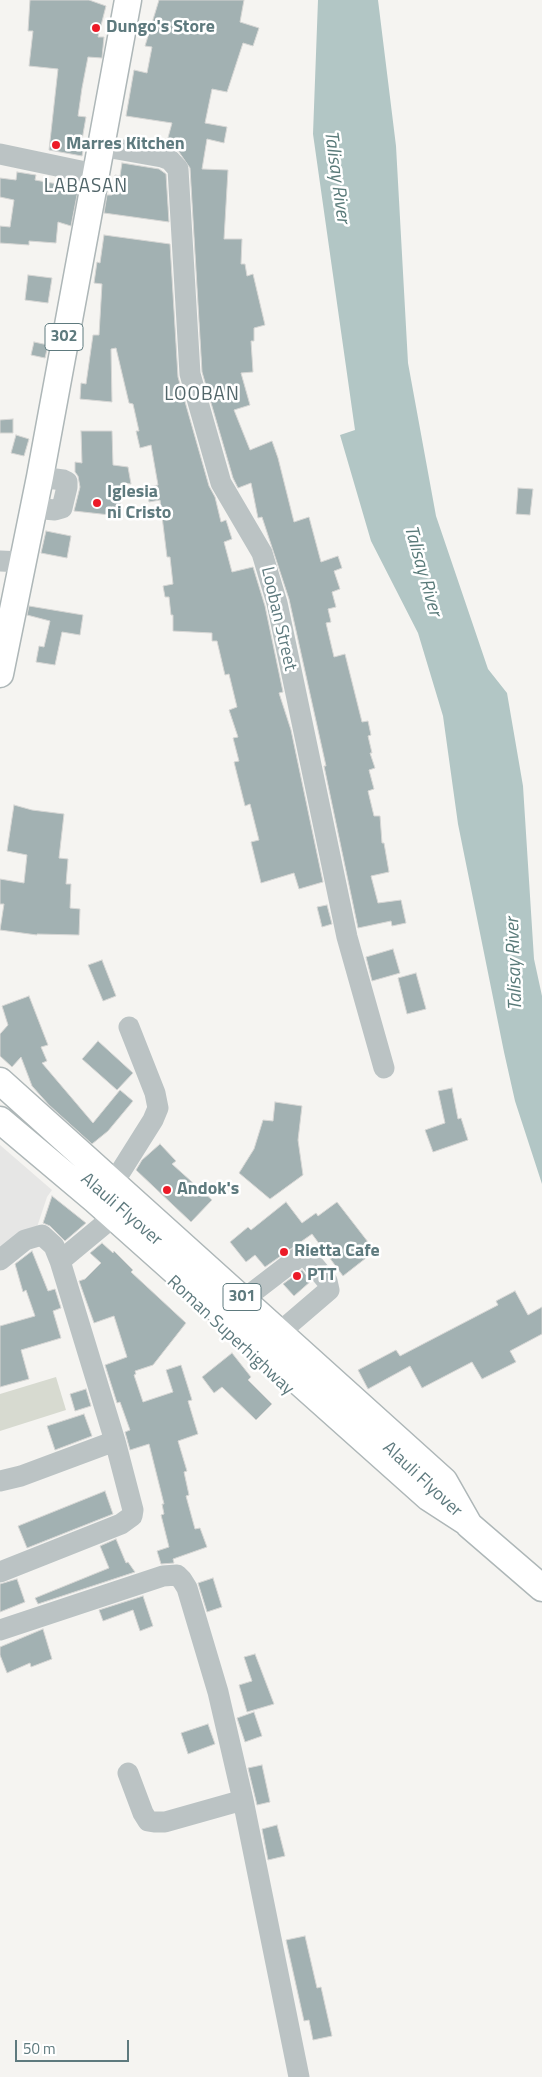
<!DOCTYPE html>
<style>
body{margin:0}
#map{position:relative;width:542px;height:2077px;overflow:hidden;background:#f5f4f1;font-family:"Titillium Web",sans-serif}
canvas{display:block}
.scale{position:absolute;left:15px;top:2040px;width:114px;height:22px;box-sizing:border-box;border:2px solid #5e7a7e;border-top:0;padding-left:6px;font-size:15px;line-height:18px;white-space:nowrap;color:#5e7a7e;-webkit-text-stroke:4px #fff;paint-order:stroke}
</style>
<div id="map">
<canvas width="542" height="2077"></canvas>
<div class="scale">50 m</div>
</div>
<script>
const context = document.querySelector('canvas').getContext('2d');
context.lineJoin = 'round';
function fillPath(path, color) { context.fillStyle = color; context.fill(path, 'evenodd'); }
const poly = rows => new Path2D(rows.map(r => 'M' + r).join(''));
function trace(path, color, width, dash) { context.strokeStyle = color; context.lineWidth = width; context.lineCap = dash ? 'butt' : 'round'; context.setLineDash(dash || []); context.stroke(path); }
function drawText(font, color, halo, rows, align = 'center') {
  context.font = font + ' "Titillium Web",sans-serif'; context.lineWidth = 5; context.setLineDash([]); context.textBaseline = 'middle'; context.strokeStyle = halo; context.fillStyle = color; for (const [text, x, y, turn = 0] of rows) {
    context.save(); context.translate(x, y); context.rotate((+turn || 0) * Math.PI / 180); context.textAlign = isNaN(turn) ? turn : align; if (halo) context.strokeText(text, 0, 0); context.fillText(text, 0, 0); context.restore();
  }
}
fillPath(poly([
 [0,1145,52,1190,47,1197,36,1230,0,1251]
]), '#e6e6e5');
fillPath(poly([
 [56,1377,66,1410,0,1431,0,1394]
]), '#d7dad0');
fillPath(poly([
 [318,0,378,0,396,146,408,363,436,516,488,669,507,693,523,786,534,959,542,996,542,1184,515,1101,504,1052,458,824,443,716,418,633,371,541,340,435,355,430,313,134]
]), '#b2c6c5');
const building = poly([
 [30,0,89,0,106,6,98,37,104,37,102,58,88,57,82,88,78,116,86,117,82,140,85,140,82,156,49,150,58,69,29,66,33,31,28,31,30,0],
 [159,0,244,0,240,22,259,28,253,46,243,43,227,92,212,89,205,123,227,127,224,143,207,139,202,169,228,170,224,239,242,239,241,264,245,264,247,276,253,274,265,325,254,328,254,341,251,341,253,372,241,373,250,405,234,410,250,450,272,441,278,458,294,522,309,517,321,562,338,556,342,568,334,571,340,589,332,592,336,607,328,609,331,622,326,623,334,657,345,654,362,722,368,721,371,735,368,736,372,753,370,753,375,768,369,770,374,789,368,791,374,816,380,816,382,843,384,843,389,872,371,876,378,903,401,900,406,923,392,926,391,921,358,928,324,766,326,766,289,599,262,517,258,518,251,483,238,488,233,478,202,372,190,168,179,152,166,145,172,123,126,116,134,70,147,73,152,47,145,46,159,0],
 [122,163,159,169,166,174,169,222,104,213,107,195,112,195,115,175,120,176,122,163],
 [17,172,36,175,35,180,63,185,64,182,79,185,71,226,58,222,56,243,29,241,29,245,0,243,0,226,10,227,14,200,0,197,0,178,16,180,17,172],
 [104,235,170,244,178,377,209,486,215,497,221,522,226,520,232,539,224,542,232,572,253,567,265,606,283,692,279,693,291,730,323,882,299,889,294,873,261,883,251,842,259,840,250,804,245,806,234,762,239,761,233,738,238,737,229,710,237,707,229,674,225,675,217,641,212,641,212,633,173,631,173,615,171,615,169,597,165,597,163,586,173,584,170,557,167,557,160,500,149,502,147,487,158,485,151,445,140,448,136,431,139,431,133,404,129,403,116,348,111,349,112,402,80,399,81,383,86,384,93,335,99,335,102,284,94,283,97,262,100,263,104,235],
 [28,275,52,278,48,303,25,300,28,275],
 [34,342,48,345,45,358,31,355,34,342],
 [13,419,13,433,0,433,0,420,13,419],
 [81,431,112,431,113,465,128,467,131,484,123,483,119,516,74,511,80,487,78,476,75,472,75,462,82,463,81,431],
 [16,435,29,439,24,456,11,453,16,435],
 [518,488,533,489,530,515,516,514,518,488],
 [46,531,71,536,67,558,41,553,46,531],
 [29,606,83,615,80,635,62,632,55,665,36,662,39,646,44,647,50,621,27,615,29,606],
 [14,805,32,810,64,814,59,858,68,859,66,884,71,884,70,908,80,909,79,935,37,934,37,935,0,930,4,904,0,904,0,879,24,883,27,855,7,851,14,805],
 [327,905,332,924,322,927,317,907,327,905],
 [393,949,400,973,372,981,366,957,393,949],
 [102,960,116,996,103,1001,88,965,102,960],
 [416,973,426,1009,407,1014,398,978,416,973],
 [29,996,48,1045,41,1047,47,1061,42,1063,93,1123,120,1090,133,1101,108,1131,92,1144,49,1105,32,1086,21,1057,12,1067,0,1056,0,1034,8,1025,2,1006,29,996],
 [98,1041,133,1073,117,1090,82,1059,98,1041],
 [452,1088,458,1119,461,1118,468,1140,433,1152,425,1130,445,1123,438,1091,452,1088],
 [275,1102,302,1106,298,1140,303,1175,270,1199,239,1173,254,1149,263,1120,273,1121,275,1102],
 [160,1144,176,1161,172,1164,212,1200,191,1222,136,1170,142,1160,160,1144],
 [52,1196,86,1223,65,1241,50,1226,43,1223,52,1196],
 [286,1202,302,1223,316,1213,318,1216,337,1202,375,1251,343,1276,312,1234,265,1267,255,1255,246,1262,230,1242,248,1227,251,1230,286,1202],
 [102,1243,113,1253,114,1251,133,1270,131,1272,186,1323,153,1365,135,1371,136,1374,134,1375,143,1402,173,1392,166,1370,181,1365,192,1400,188,1401,198,1434,178,1441,187,1471,184,1472,189,1495,186,1496,195,1529,200,1528,207,1547,173,1559,174,1563,161,1564,157,1551,169,1547,161,1515,164,1514,162,1504,164,1504,149,1444,130,1450,125,1432,130,1430,120,1402,117,1403,105,1365,127,1357,114,1316,94,1323,79,1281,85,1279,101,1263,90,1253,102,1243],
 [32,1251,48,1291,55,1289,61,1308,53,1311,61,1338,21,1350,29,1379,0,1387,0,1326,35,1316,26,1290,23,1292,15,1264,32,1251],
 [302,1270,311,1281,294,1296,283,1284,302,1270],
 [515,1291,528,1315,542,1307,542,1334,510,1351,516,1362,482,1379,472,1362,422,1388,410,1366,368,1389,358,1370,396,1350,400,1356,498,1305,496,1301,515,1291],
 [232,1353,251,1377,248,1380,272,1404,256,1420,222,1387,214,1393,202,1377,232,1353],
 [86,1389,91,1406,75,1411,70,1394,86,1389],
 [84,1414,92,1436,55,1450,47,1426,84,1414],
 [105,1491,113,1514,27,1548,18,1526,105,1491],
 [116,1539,126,1563,128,1562,135,1572,38,1604,35,1598,109,1568,100,1546,116,1539],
 [213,1578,222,1607,207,1612,198,1583,213,1578],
 [17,1579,25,1602,0,1612,0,1584,17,1579],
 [143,1596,153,1626,140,1631,133,1610,103,1621,99,1610,143,1596],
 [43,1629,52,1659,31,1667,30,1663,7,1673,0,1655,0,1647,43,1629],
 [255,1654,274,1704,247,1712,239,1685,252,1681,244,1657,255,1654],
 [254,1712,262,1736,245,1742,237,1718,254,1712],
 [208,1724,215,1744,188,1754,181,1733,208,1724],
 [262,1765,270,1802,257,1805,248,1768,262,1765],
 [277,1825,285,1856,268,1860,262,1829,277,1825],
 [305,1936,317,1988,321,1987,332,2036,313,2040,309,2020,304,2021,286,1940,305,1936]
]);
fillPath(building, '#a2b1b2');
trace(building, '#d6d6d4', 1);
const major = poly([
 [0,674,40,477,128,0],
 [0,1081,444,1481,469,1525,542,1588],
 [0,1120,95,1200,428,1497,465,1521]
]);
trace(major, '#aeb7b8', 29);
trace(poly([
 [100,146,162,157,170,160,178,169,190,374,221,483,262,553,277,603,347,937,384,1068],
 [0,154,95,174],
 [33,508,55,510,62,508,67,487,67,482,63,480,40,477],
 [0,561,22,562],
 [114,1182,153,1120,158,1108,155,1093,129,1027],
 [0,1260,25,1240,42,1235,54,1246,60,1261,107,1222],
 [244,1299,300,1256,307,1257,327,1281,329,1290,280,1332],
 [0,1481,21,1476,115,1441],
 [0,1572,121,1524,132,1516,133,1510,115,1441,60,1261],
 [0,1630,163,1576,177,1575,182,1580,187,1588,218,1692,243,1800,299,2077],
 [128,1773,143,1813,148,1821,154,1822,165,1822,243,1800]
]), '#bbc3c4', 21);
trace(major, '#fff', 26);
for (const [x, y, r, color] of [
 [96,28,5,"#ec1a27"],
 [56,145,5,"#ec1a27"],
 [97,503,5,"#ec1a27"],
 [167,1190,5,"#ec1a27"],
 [284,1252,5,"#ec1a27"],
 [297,1276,5,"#ec1a27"]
]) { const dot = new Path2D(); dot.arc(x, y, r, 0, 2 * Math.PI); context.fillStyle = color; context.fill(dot); trace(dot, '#fff', 2); }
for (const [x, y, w] of [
 [64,337,38],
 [242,1297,38]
]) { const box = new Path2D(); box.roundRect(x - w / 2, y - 13.5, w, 27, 4); context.fillStyle = '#fff'; context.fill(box); trace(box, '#5e7a7e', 1); }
drawText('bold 16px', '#5e7a7e', null, [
 ["302",64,337],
 ["301",242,1297]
]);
drawText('bold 18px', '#5e7a7e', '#fff', [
 ["Dungo's Store",106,28],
 ["Marres Kitchen",66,145],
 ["Iglesia",107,493],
 ["ni Cristo",107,514],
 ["Andok's",177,1190],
 ["Rietta Cafe",294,1252],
 ["PTT",307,1276]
], 'left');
drawText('18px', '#5e7a7e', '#fff', [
 ["Looban Street",278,619,77],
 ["Alauli Flyover",121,1210,41],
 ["Roman Superhighway",230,1336,43],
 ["Alauli Flyover",422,1480,43]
]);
drawText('italic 19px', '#597a79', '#fff', [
 ["Talisay River",336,177,82],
 ["Talisay River",422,571,74],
 ["Talisay River",515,964,-92]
]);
context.letterSpacing = '1px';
drawText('19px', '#516569', '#fff', [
 ["LABASAN",86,187],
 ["LOOBAN",202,395]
]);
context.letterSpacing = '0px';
</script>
